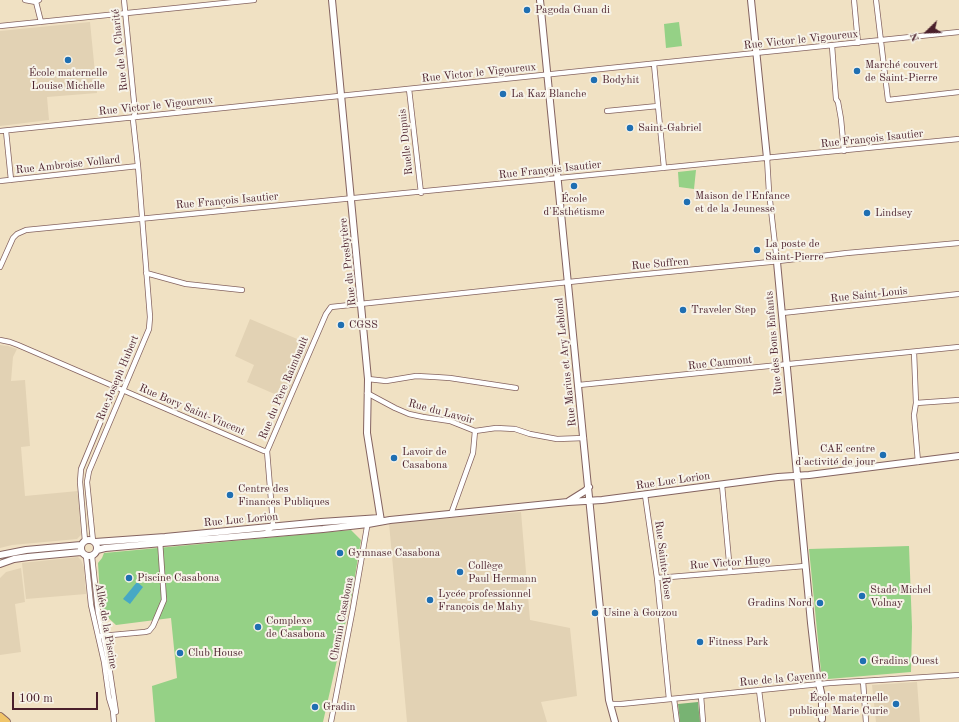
<!DOCTYPE html>
<meta charset="utf-8">
<style>
body{margin:0}
#map{position:relative;width:959px;height:722px;overflow:hidden;background:#f0e1c3;font-family:"Old Standard TT",serif}
canvas{display:block}
.north{position:absolute;left:907px;top:12px;width:40px;height:40px;-webkit-text-stroke:3px #f7f3e8;paint-order:stroke;rotate:247deg;font-size:11px;font-weight:700;line-height:16px;text-align:center;color:#4a1f2b}
.north::after{content:'';display:block;margin:auto;width:14px;height:18px;background:#4a1f2b;clip-path:polygon(50% 0,100% 100%,50% 72%,0 100%)}
.scale{position:absolute;left:12px;top:692px;width:86px;height:18px;box-sizing:border-box;border:2px solid #4a1f2b;border-top:0;padding-left:5px;font-size:12px;line-height:14px;white-space:nowrap;color:#4a1f2b;-webkit-text-stroke:3px #f7f3e8;paint-order:stroke}
</style>
<div id="map">
<canvas width="959" height="722"></canvas>
<div class="north">N</div>
<div class="scale">100 m</div>
</div>
<script>
const context = document.querySelector('canvas').getContext('2d');
context.lineJoin = 'round';
function fillPath(path, color) { context.fillStyle = color; context.fill(path, 'evenodd'); }
const poly = rows => new Path2D(rows.map(r => 'M' + r).join(''));
function trace(path, color, width, dash) { context.strokeStyle = color; context.lineWidth = width; context.lineCap = dash ? 'butt' : 'round'; context.setLineDash(dash || []); context.stroke(path); }
function drawText(font, color, halo, rows, align = 'center') {
  context.font = font + ' "Old Standard TT",serif'; context.lineWidth = 4; context.setLineDash([]); context.textBaseline = 'middle'; context.strokeStyle = halo; context.fillStyle = color; for (const [text, x, y, turn = 0] of rows) {
    context.save(); context.translate(x, y); context.rotate((+turn || 0) * Math.PI / 180); context.textAlign = isNaN(turn) ? turn : align; if (halo) context.strokeText(text, 0, 0); context.fillText(text, 0, 0); context.restore();
  }
}
fillPath(poly([
 [90,22,97,93,47,97,49,120,0,126,0,31],
 [250,319,309,344,286,399,247,382,254,365,235,356],
 [0,345,8,346,17,349,13,357,11,381,25,380,30,446,21,447,25,496,78,491,81,535,77,539,12,545,0,548],
 [521,512,530,620,570,628,577,696,541,702,547,722,407,722,389,523],
 [78,557,81,560,84,567,86,594,26,599,22,563],
 [21,568,25,602,15,604,21,652,0,655,0,578,6,572],
 [917,682,920,722,876,722,872,685]
]), '#e2d2b4');
fillPath(poly([
 [679,22,682,46,666,48,664,24],
 [696,170,694,189,679,187,678,172],
 [351,530,361,540,352,594,323,722,155,722,152,686,177,678,171,618,116,625,101,611,98,563,102,558,104,553],
 [909,546,912,627,911,672,828,679,821,671,809,549]
]), '#95d186');
fillPath(poly([
 [698,702,700,722,680,722,678,704]
]), '#78b373');
fillPath(poly([
 [137,582,143,587,130,604,123,599]
]), '#46a8c5');
const minor = poly([
 [25,0,36,2,39,0],
 [854,0,858,43],
 [876,0,888,100,959,92],
 [36,2,41,22],
 [0,26,254,0],
 [832,46,836,99,838,102,841,119,844,151],
 [654,64,664,168],
 [409,89,421,193],
 [607,111,658,106],
 [0,131,959,32],
 [6,131,11,180],
 [767,158,769,192,777,262],
 [0,181,138,166],
 [0,267,13,238,17,234,26,230,959,139],
 [146,273,186,284,242,290],
 [782,313,959,294],
 [0,340,10,342,18,345,264,451,267,451],
 [914,352,916,403,914,415,918,462],
 [368,379,386,381,416,376,435,377,450,378,516,388],
 [579,385,959,347],
 [367,393,395,408,409,414,423,417,450,421,475,431,496,428,515,429,530,434,557,439,584,438],
 [916,403,959,400],
 [722,485,730,572],
 [645,495,657,578,669,699],
 [451,514,473,453,475,431],
 [266,533,270,529,273,524,267,451,326,314,331,307,626,276,770,262,847,253,959,243],
 [85,541,80,482,81,469,115,387],
 [93,541,87,482,89,471,149,329,150,317,138,166,133,120,135,112,124,0],
 [86,556,91,605,104,662,109,698,113,711,114,722],
 [92,556,98,612,108,659,116,712],
 [657,578,805,566],
 [101,636,145,632,149,631,153,626,164,600,160,541],
 [863,681,866,722],
 [759,690,763,722],
 [701,696,703,722],
 [674,699,677,722],
 [610,704,621,704,830,683,959,675],
 [331,722,353,608,368,521]
]);
const tertiary = poly([
 [332,0,368,379,367,433,381,521],
 [540,0,609,700,615,722],
 [751,0,767,158],
 [777,262,811,623,817,675,822,697,822,719],
 [569,501,585,491,589,487],
 '81 548a8 8 0 1 1 16 0a8 8 0 1 1-16 0Z',
 [95,542,165,537,321,522,380,518],
 [97,550,105,548,323,529,368,524,390,520,568,502,602,500,778,477,809,475,959,456],
 [0,555,26,550,81,545],
 [0,564,14,559,28,557,81,552]
]);
const trunk = poly([
 [0,717,6,722]
]);
trace(minor, '#846360', 6);
trace(tertiary, '#846360', 8);
trace(trunk, '#846360', 10);
trace(minor, '#fff', 4.5);
trace(tertiary, '#fff', 6);
trace(trunk, '#f0c469', 8);
for (const [x, y, r, color] of [
 [527,10,4,"#1f6fb2"],
 [68,60,4,"#1f6fb2"],
 [857,71,4,"#1f6fb2"],
 [594,80,4,"#1f6fb2"],
 [503,94,4,"#1f6fb2"],
 [630,128,4,"#1f6fb2"],
 [574,186,4,"#1f6fb2"],
 [687,202,4,"#1f6fb2"],
 [867,213,4,"#1f6fb2"],
 [757,250,4,"#1f6fb2"],
 [683,310,4,"#1f6fb2"],
 [341,325,4,"#1f6fb2"],
 [883,455,4,"#1f6fb2"],
 [394,458,4,"#1f6fb2"],
 [230,495,4,"#1f6fb2"],
 [340,553,4,"#1f6fb2"],
 [460,572,4,"#1f6fb2"],
 [129,578,4,"#1f6fb2"],
 [862,596,4,"#1f6fb2"],
 [430,600,4,"#1f6fb2"],
 [820,603,4,"#1f6fb2"],
 [595,613,4,"#1f6fb2"],
 [258,627,4,"#1f6fb2"],
 [700,642,4,"#1f6fb2"],
 [180,653,4,"#1f6fb2"],
 [863,661,4,"#1f6fb2"],
 [896,704,4,"#1f6fb2"],
 [315,707,4,"#1f6fb2"]
]) { const dot = new Path2D(); dot.arc(x, y, r, 0, 2 * Math.PI); context.fillStyle = color; context.fill(dot); trace(dot, '#f7f3e8', 1.5); }
drawText('11px', '#4a1f2b', '#f7f3e8', [
 ["Pagoda Guan di",535,10],
 ["Marché couvert",865,65],
 ["de Saint-Pierre",865,78],
 ["École maternelle",68,73,"center"],
 ["Louise Michelle",68,86,"center"],
 ["Bodyhit",602,80],
 ["La Kaz Blanche",511,94],
 ["Saint-Gabriel",638,128],
 ["Maison de l'Enfance",695,196],
 ["et de la Jeunesse",695,209],
 ["École",574,199,"center"],
 ["d'Esthétisme",574,212,"center"],
 ["Lindsey",875,213],
 ["La poste de",765,244],
 ["Saint-Pierre",765,257],
 ["Traveler Step",691,310],
 ["CGSS",349,325],
 ["CAE centre",875,449,"right"],
 ["d'activité de jour",875,462,"right"],
 ["Lavoir de",402,452],
 ["Casabona",402,465],
 ["Centre des",238,489],
 ["Finances Publiques",238,502],
 ["Gymnase Casabona",348,553],
 ["Collège",468,566],
 ["Paul Hermann",468,579],
 ["Piscine Casabona",137,578],
 ["Stade Michel",870,590],
 ["Volnay",870,603],
 ["Lycée professionnel",438,594],
 ["François de Mahy",438,607],
 ["Gradins Nord",812,603,"right"],
 ["Usine à Gouzou",603,613],
 ["Complexe",266,621],
 ["de Casabona",266,634],
 ["Fitness Park",708,642],
 ["Club House",188,653],
 ["Gradins Ouest",871,661],
 ["École maternelle",888,698,"right"],
 ["publique Marie Curie",888,711,"right"],
 ["Gradin",323,707]
], 'left');
drawText('11px', '#4a1f2b', '#f7f3e8', [
 ["Rue Victor le Vigoureux",801,40,-6],
 ["Rue de la Charité",120,50,-96],
 ["Rue Victor le Vigoureux",479,73,-6],
 ["Rue Victor le Vigoureux",156,106,-6],
 ["Rue François Isautier",872,139,-6],
 ["Ruelle Dupuis",406,142,-96],
 ["Rue Ambroise Vollard",68,165,-6],
 ["Rue François Isautier",550,170,-6],
 ["Rue François Isautier",227,201,-5],
 ["Rue du Presbytère",348,262,-96],
 ["Rue Suffren",660,264,-5],
 ["Rue Saint-Louis",869,295,-6],
 ["Rue des Bons Enfants",774,343,-95],
 ["Rue Marius et Ary Leblond",566,362,-96],
 ["Rue Caumont",720,363,-6],
 ["Rue Joseph Hubert",118,378,-67],
 ["Rue du Père Raimbault",284,388,-67],
 ["Rue Bory Saint-Vincent",192,410,23],
 ["Rue du Lavoir",441,412,15],
 ["Rue Luc Lorion",673,481,-8],
 ["Rue Luc Lorion",241,520,-5],
 ["Rue Sainte-Rose",663,560,83],
 ["Rue Victor Hugo",730,563,-4],
 ["Chemin Casabona",342,619,-79],
 ["Allée de la Piscine",106,626,80],
 ["Rue de la Cayenne",783,679,-5]
]);
</script>
